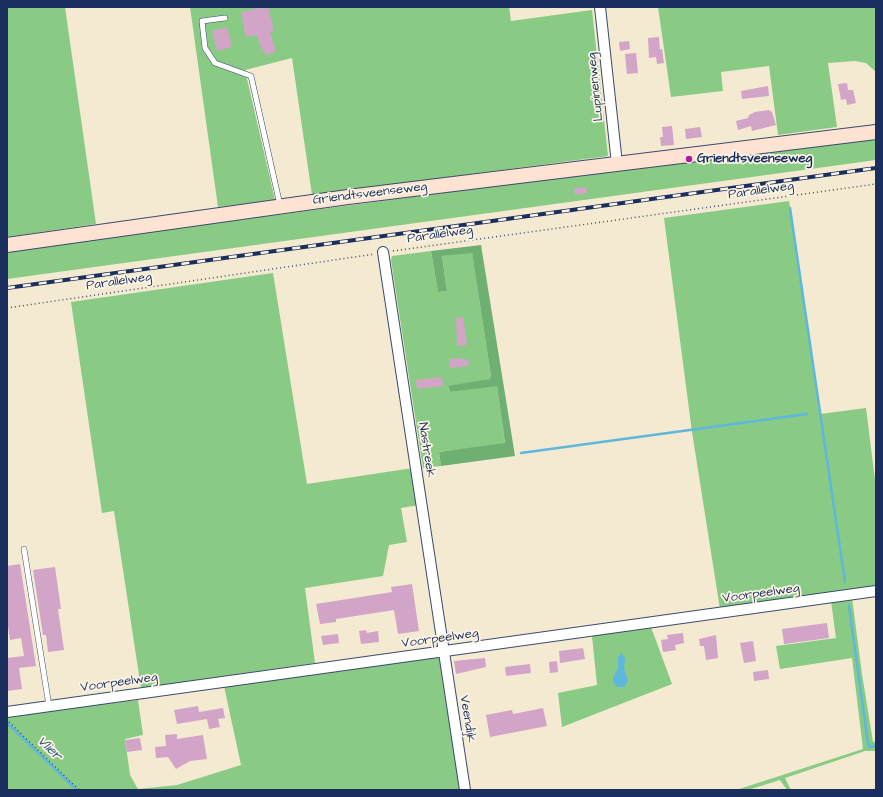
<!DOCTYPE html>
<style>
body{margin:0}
#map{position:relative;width:883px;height:797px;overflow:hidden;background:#f3ead1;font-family:"Architects Daughter",sans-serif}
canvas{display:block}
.frame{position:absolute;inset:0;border:8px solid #1b2f5e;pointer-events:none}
</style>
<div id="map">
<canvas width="883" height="797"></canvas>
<div class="frame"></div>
</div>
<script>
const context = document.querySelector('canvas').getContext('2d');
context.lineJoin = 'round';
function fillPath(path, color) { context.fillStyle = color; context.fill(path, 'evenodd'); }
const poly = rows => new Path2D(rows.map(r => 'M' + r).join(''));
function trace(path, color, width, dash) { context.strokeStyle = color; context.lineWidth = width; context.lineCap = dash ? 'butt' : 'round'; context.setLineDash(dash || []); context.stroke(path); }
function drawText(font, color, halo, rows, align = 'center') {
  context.font = font + ' "Architects Daughter",sans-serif'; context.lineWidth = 3.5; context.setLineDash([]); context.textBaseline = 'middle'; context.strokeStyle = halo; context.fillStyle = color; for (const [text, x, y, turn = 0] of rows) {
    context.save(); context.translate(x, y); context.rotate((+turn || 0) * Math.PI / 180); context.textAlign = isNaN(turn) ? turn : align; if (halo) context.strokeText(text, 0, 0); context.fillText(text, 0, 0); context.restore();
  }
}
fillPath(poly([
 [7,7,65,7,96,224,7,237],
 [190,7,509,7,511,21,592,10,608,156,312,195,292,58,245,70,275,200,218,207],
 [658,7,876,7,876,72,866,63,855,61,828,63,837,127,778,135,769,66,721,72,723,91,671,97],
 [876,135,876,160,7,279,7,251],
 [789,201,820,414,866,408,876,488,876,587,720,609,692,432,664,218],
 [431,251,438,292,447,291,442,256,472,252,491,376,491,379,448,387,450,392,497,385,505,444,439,452,441,466,423,468,391,260,392,256],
 [273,273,307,484,413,468,419,505,401,508,407,542,389,545,383,576,305,588,315,663,141,688,114,511,102,513,71,302],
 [852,598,862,674,873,742,876,741,876,751,865,751,785,778,791,790,787,790,780,780,748,790,736,790,863,749,852,658,780,669,776,646,836,638,831,601],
 [651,627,672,684,562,727,558,693,597,685,592,636],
 [439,656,461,790,7,790,7,715,138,700,143,735,125,739,130,775,138,789,177,785,241,765,224,686]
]), '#89cb84');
fillPath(poly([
 [481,245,515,456,441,466,439,452,505,443,497,386,450,392,448,386,490,379,491,376,472,253,442,256,447,291,438,292,431,251]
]), '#6eaf72');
fillPath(poly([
 [621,653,625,658,624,668,628,681,624,687,618,687,614,684,613,678,618,668,618,658]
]), '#5eb7dc');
trace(poly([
 [790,208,845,582],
 [521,453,807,414],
 [849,606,868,744,870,747,876,746],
 [7,723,77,790]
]), '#5eb7dc', 2.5);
fillPath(poly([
 [264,7,268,7,274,31,270,32,276,52,266,55,264,50,262,51,257,35,246,37,241,12],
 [227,27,232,47,217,51,212,31],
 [659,37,660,50,662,49,664,63,657,64,656,57,649,58,648,38],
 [629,41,630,49,620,51,619,42],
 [636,53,638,73,627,74,625,54],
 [847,83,848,90,853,90,856,103,847,105,846,99,841,100,838,84],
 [768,86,769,96,742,99,741,91],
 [769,110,772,112,776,125,752,131,751,126,738,130,736,121,748,118,749,115,755,112],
 [672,126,674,145,661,146,660,137,663,137,662,127],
 [700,127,702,137,686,139,685,129],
 [586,187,587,193,575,195,574,188],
 [463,317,467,345,457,346,456,318],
 [462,358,462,360,468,359,469,366,449,368,449,359],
 [442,377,443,386,417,389,416,380],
 [20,564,36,666,19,668,22,689,7,691,7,658,24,656,21,638,10,640,7,619,7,566],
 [55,567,61,609,58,609,64,650,48,652,46,635,43,635,33,570],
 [412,584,419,631,398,634,394,610,336,619,336,622,320,624,316,604,392,592,391,587],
 [827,623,829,638,784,644,782,629],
 [366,630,367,633,378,631,379,642,361,644,359,631],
 [683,633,684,643,675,645,676,650,663,652,661,640,668,639,667,635],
 [338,634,339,643,323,645,321,636],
 [716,635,718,658,706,660,704,646,700,646,699,639],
 [753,641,756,661,744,663,740,643],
 [583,648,585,659,560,663,559,651],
 [485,658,486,667,456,674,454,661],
 [557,661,558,672,550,673,549,662],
 [530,664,531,673,506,676,505,667],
 [768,670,769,679,754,681,753,672],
 [198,706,199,712,223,708,225,718,218,719,220,727,209,729,207,719,177,724,174,710],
 [543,708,547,726,490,737,486,715,512,710,513,714],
 [177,734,177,739,203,735,207,759,190,761,176,769,168,757,156,758,155,747,166,746,165,735],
 [140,738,142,750,127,752,125,740]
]), '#d2a4c8');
const lane = poly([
 [225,18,202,21,205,48,215,63,251,76,280,205],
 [24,549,49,706]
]);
const street = poly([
 [600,7,617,164],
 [383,252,465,790],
 [7,712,876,591]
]);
const secondary = poly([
 [7,245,348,197,876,132]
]);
trace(lane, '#3b4b6f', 6);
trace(street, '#3b4b6f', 12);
trace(secondary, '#3b4b6f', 16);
trace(poly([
 [393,251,876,184],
 [7,308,375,254],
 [9,722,79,790]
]), '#3b4b6f', 1.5, [1, 3]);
trace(lane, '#fff', 5);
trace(street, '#fff', 10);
trace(secondary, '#fee3d2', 14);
const rail = poly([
 [7,288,876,168]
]);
trace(rail, '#1b2f5e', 4);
trace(rail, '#fcf5e5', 2.5, [8]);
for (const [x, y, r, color] of [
 [689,159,4,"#b5179e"]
]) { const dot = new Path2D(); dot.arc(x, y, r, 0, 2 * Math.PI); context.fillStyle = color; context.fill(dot); trace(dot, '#fcf5e5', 1.5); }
drawText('13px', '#1b2f5e', '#fcf5e5', [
 ["Lupinenweg",596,87,-96],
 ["Parallelweg",761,191,-8],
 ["Griendtsveenseweg",370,194,-7],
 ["Parallelweg",440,235,-8],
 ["Parallelweg",119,282,-8],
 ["Nastreek",426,450,81],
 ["Voorpeelweg",761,594,-8],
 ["Voorpeelweg",440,639,-8],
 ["Voorpeelweg",119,683,-8],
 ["Veendijk",467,719,81]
]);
drawText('bold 13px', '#1b2f5e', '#fcf5e5', [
 ["Griendtsveenseweg",697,159]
], 'left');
drawText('italic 14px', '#2f5884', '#fcf5e5', [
 ["Vlier",49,749,44]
]);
</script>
